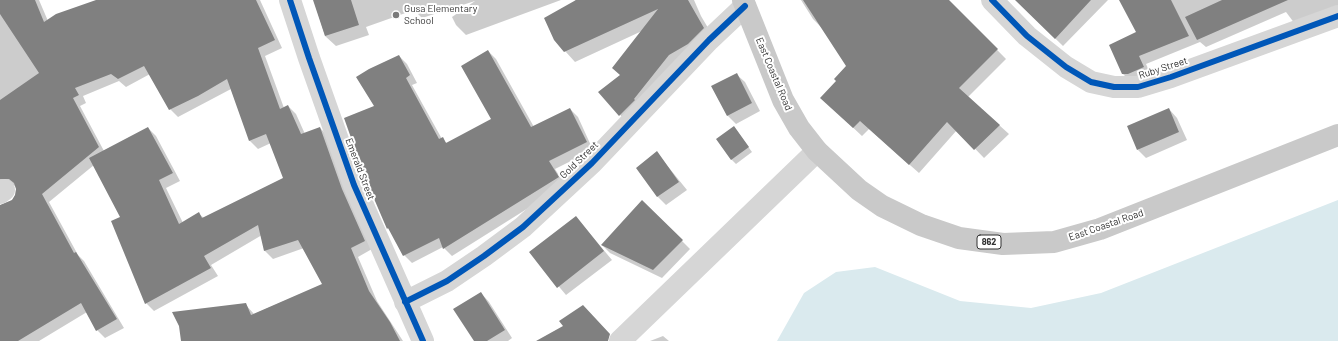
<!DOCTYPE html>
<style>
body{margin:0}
canvas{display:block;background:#fff}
</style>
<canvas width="1338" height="341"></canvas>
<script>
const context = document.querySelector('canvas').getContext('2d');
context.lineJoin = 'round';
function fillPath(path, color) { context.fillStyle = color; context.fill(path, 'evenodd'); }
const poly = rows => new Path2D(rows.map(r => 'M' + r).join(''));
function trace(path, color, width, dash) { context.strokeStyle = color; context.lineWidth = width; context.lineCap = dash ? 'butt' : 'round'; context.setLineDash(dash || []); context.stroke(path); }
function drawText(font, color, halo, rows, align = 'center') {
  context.font = font + ' Barlow,sans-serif'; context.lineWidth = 4; context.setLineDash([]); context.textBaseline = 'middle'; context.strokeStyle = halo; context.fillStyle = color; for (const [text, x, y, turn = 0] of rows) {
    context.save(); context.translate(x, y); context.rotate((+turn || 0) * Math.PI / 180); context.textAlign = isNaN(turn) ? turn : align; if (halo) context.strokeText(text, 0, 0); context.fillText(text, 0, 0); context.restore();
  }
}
fillPath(poly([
 [1338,200,1338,341,777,341,804,293,836,272,875,267,960,301,1031,308,1101,293]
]), '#daeaee');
fillPath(poly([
 [0,0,39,0,48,21,99,0,260,0,282,48,265,56,284,108,288,106,296,114,305,134,320,128,328,136,372,249,358,257,377,301,403,341,185,341,245,304,254,314,324,284,304,248,273,259,265,251,262,235,211,265,218,276,154,311,146,303,122,218,94,165,49,202,78,255,84,261,124,328,105,338,97,330,87,312,39,341,0,341,0,206,8,204,16,196,16,186,11,185,0,192],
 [150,74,170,109,178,117,231,89,250,141,258,149,271,143,284,178,204,218,199,214,183,223,166,188,180,181,156,136,148,128,104,151,80,106,86,103,83,96,119,81,126,87],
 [314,0,561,0,466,35,456,25,452,17,475,1,422,18,414,10,366,27,369,35,336,46,325,36],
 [575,0,694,0,701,16,714,38,630,126,600,92,621,75,642,31,575,62,565,51],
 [801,0,948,0,1006,59,968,97,1009,134,984,158,957,130,919,173,869,129,862,136,831,107,838,81,847,66,822,28,813,19],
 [1016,0,1108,0,1063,46],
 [1120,0,1338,0,1338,13,1298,28,1286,12,1206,47,1200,42,1146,64,1151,75,1131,82,1123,74,1137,33],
 [488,51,496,59,534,127,570,109,578,117,593,150,555,169,565,185,452,256,443,247,412,263,404,255,392,232,388,228,376,107,399,56,407,64,417,83,412,85,442,139,448,144,493,120],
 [736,74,745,82,760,111,736,124,728,116,712,87],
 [1169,109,1177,118,1187,140,1146,158,1138,150],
 [734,127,752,152,736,164,731,159],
 [657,153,687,190,666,205,658,197,637,168],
 [642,201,690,249,662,278,610,253,602,245],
 [576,217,612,260,566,295,530,252],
 [481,293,489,302,512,338,508,341,475,341],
 [663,336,669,341,650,341]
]), '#0003');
fillPath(poly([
 [0,0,35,0,44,22,56,14,96,0,256,0,275,40,258,48,280,109,288,105,301,134,320,127,342,189,365,241,351,248,369,291,390,322,400,341,181,341,179,326,172,312,246,303,251,315,322,284,298,240,264,251,258,225,204,256,211,268,145,304,111,221,120,217,89,158,148,127,173,173,159,180,179,224,199,212,202,218,283,178,266,134,249,141,227,79,198,96,169,110,144,66,118,79,111,74,75,88,79,95,73,98,99,147,42,194,74,253,76,252,117,319,96,331,81,303,18,341,0,341,0,205,12,200,15,195,16,189,14,183,9,179,0,179,0,100,39,73,0,14],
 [313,0,351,0,359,25,325,36],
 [576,0,688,0,704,28,688,44,669,55,634,99,635,100,619,116,598,92,620,75,612,68,658,9,564,52,554,40,544,18],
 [803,0,949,0,998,49,959,88,1000,125,974,150,947,122,909,165,860,121,853,128,820,98,836,81,834,79,846,66],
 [1015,0,1091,0,1055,39],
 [1119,0,1171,0,1189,36,1139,56,1144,67,1128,74,1122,74,1109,45,1136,32],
 [1222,0,1288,0,1197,40,1185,17],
 [488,50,531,127,570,108,587,142,549,161,559,177,443,249,439,238,403,256,388,228,387,229,366,180,344,118,374,106,356,77,369,69,399,55,410,75,406,78,439,139,443,137,446,143,491,119,461,66],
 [737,73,752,103,727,116,711,86],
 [1169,108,1179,132,1137,150,1127,126],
 [734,126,749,147,731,160,716,139],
 [657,151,679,182,657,197,636,168],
 [642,200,683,240,653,270,601,245],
 [576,216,604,251,557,288,529,252],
 [481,292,505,330,487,341,474,341,453,309],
 [583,305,610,334,608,341,536,341,563,326,559,321]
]), '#808080');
trace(poly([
 [290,0,309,58,354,185,423,341],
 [992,0,1027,36,1066,67,1091,82,1114,87,1138,87,1171,77,1338,16],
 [0,193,4,190],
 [405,302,447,281,484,256,523,227,592,163,709,40,745,6],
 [620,341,817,151]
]), '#d6d6d6', 22);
trace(poly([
 [743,0,783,100,799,128,817,151,859,190,882,206,921,225,959,238,1003,244,1054,242,1100,229,1338,135]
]), '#c9c9c9', 22);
trace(poly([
 [290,0,309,58,354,185,423,341],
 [992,0,1027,36,1066,67,1091,82,1114,87,1138,87,1171,77,1338,16],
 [405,302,447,281,484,256,523,227,592,163,709,40,745,6]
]), '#0057b8', 6);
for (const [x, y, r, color] of [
 [396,15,4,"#7a7a7a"]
]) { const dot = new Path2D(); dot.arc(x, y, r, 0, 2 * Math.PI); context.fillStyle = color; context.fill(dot); trace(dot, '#fff', 1.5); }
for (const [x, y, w] of [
 [989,242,24]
]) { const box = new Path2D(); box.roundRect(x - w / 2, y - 7, w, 14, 3); context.fillStyle = '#fff'; context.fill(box); trace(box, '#323232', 1); }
drawText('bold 9px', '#323232', null, [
 ["862",989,242]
]);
drawText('10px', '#323232', '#fff', [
 ["Gusa Elementary",404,9],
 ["School",404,21]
], 'left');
drawText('10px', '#323232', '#fff', [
 ["Ruby Street",1163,68,-18],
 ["East Coastal Road",774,74,67],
 ["Gold Street",579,160,-44],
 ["Emerald Street",360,169,69],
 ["East Coastal Road",1106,225,-19]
]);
</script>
